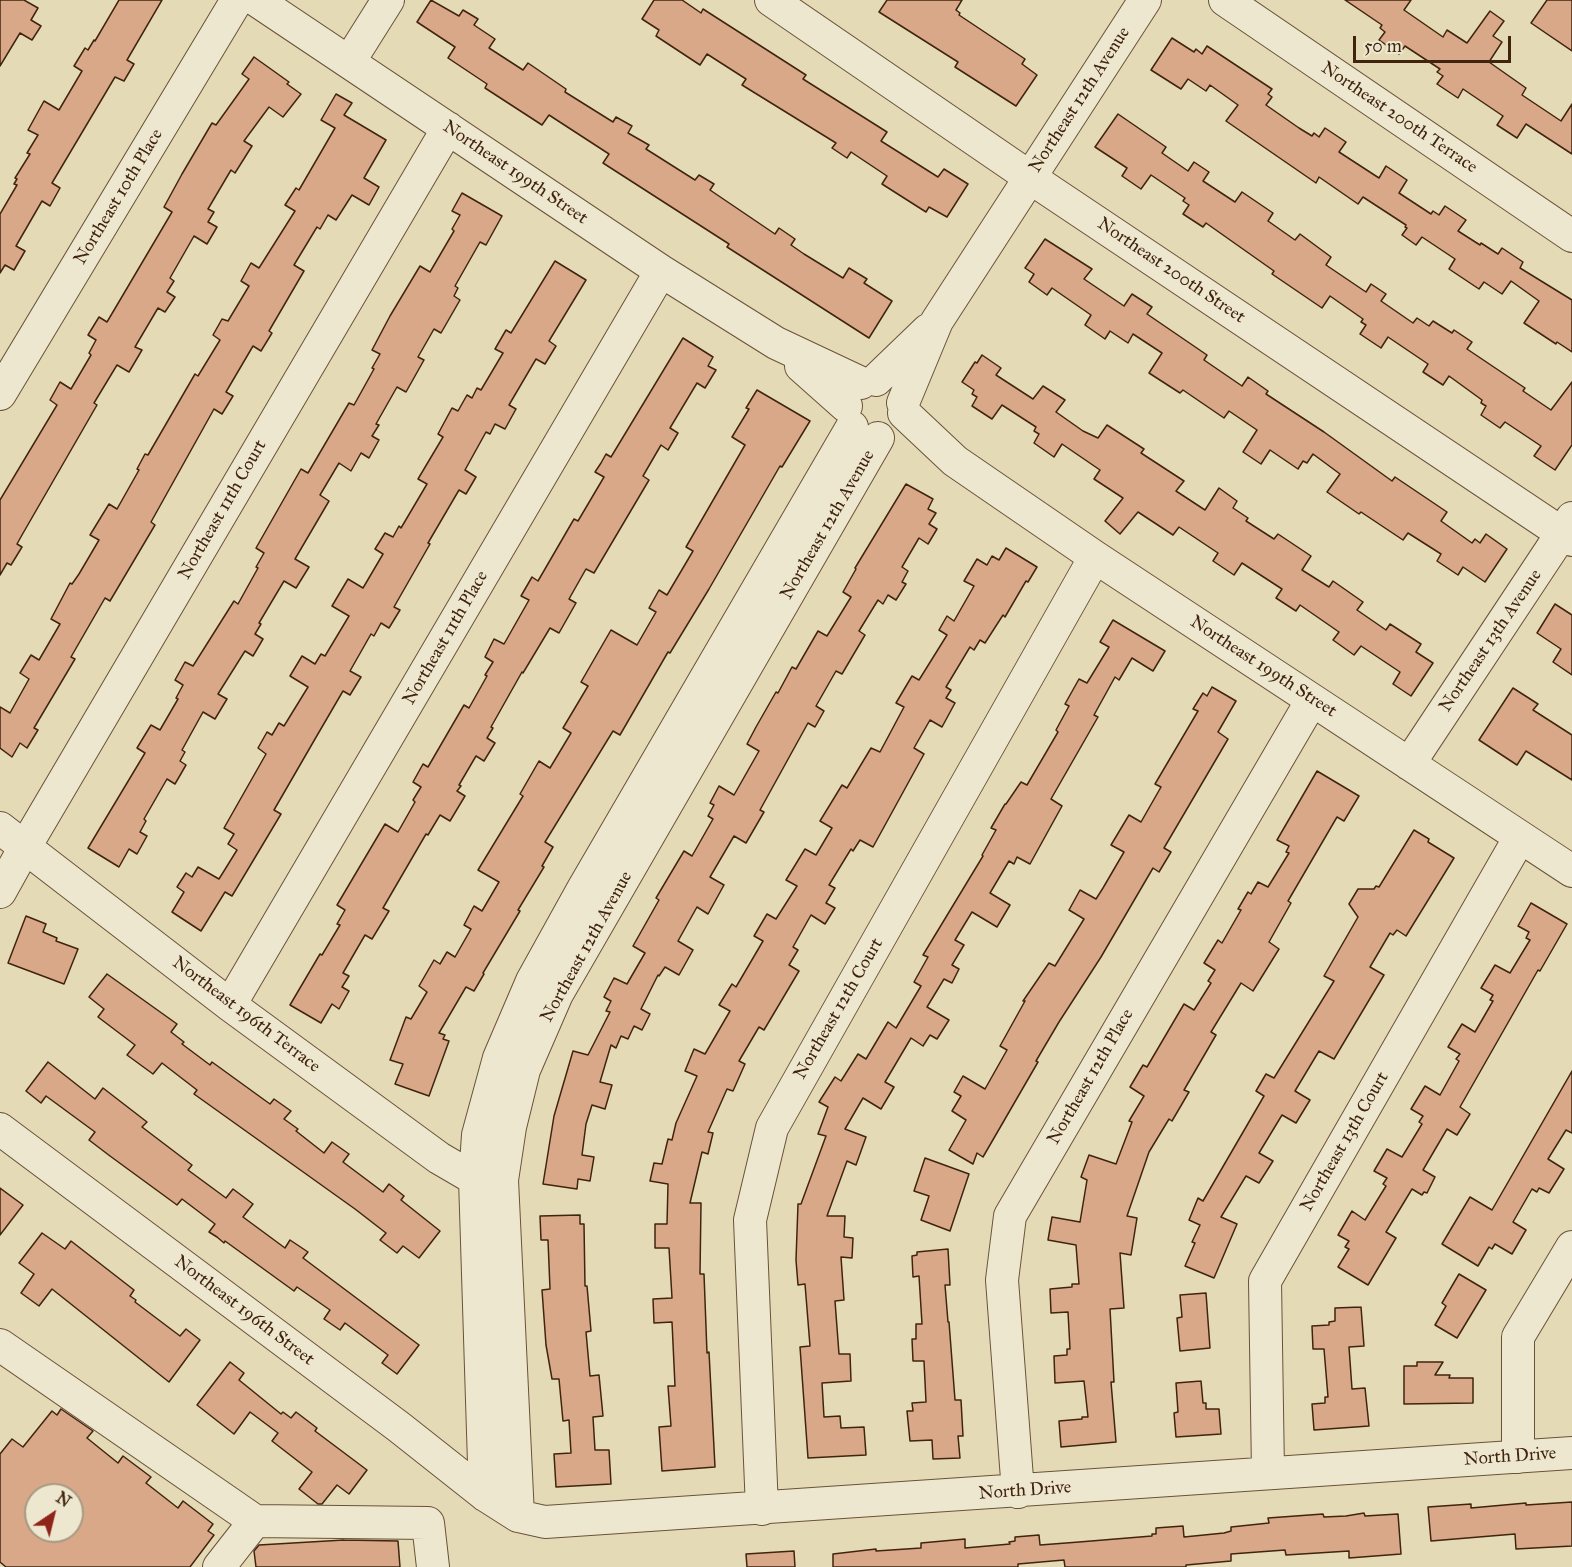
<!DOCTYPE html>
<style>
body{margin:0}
#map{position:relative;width:1572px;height:1567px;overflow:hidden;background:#e5dab6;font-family:"IM FELL Great Primer",serif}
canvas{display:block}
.north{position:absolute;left:24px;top:1483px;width:60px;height:60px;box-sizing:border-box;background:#eee7d0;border:2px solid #a89982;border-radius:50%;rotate:35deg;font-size:16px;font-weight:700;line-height:24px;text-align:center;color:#40240e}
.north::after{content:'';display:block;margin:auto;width:21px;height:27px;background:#8f2418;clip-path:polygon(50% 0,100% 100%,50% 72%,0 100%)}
.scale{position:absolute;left:1353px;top:36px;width:158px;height:27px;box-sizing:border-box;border:3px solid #40240e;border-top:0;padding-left:8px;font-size:18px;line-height:21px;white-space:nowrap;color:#40240e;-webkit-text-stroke:4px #eee7d0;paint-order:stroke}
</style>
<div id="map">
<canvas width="1572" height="1567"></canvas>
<div class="north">N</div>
<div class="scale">50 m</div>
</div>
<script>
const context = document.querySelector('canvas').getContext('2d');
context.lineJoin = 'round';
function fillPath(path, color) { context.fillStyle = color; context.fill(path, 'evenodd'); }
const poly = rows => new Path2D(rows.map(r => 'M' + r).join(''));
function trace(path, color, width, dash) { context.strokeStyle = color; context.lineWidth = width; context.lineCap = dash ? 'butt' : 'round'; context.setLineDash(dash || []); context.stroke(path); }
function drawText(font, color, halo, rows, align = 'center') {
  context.font = font + ' "IM FELL Great Primer",serif'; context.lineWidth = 4.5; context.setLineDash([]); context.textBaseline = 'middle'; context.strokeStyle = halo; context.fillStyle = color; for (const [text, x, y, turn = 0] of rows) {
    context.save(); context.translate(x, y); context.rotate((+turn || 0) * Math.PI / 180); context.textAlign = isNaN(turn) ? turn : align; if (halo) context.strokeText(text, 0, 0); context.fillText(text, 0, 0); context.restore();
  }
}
const building = poly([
 [0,0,24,0,38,8,31,20,41,26,32,40,20,33,0,66,0,0],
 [119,0,162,0,127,60,134,64,124,81,115,77,52,183,60,188,50,206,42,201,16,246,25,251,14,270,5,265,0,273,0,214,17,185,14,184,17,179,15,178,30,154,27,153,38,135,28,130,44,101,59,110,82,71,74,66,85,48,88,50,94,40,95,41,119,0],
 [431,0,459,16,463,10,478,19,474,25,495,39,489,48,523,70,528,63,566,89,565,92,613,122,616,117,632,126,628,133,649,145,646,149,695,180,699,175,714,184,710,190,775,234,779,228,795,239,791,245,804,254,843,278,849,268,867,279,864,283,892,301,869,338,727,247,729,244,603,163,609,154,549,115,542,125,485,88,487,84,448,58,455,47,417,22,431,0],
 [654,0,682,0,701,13,703,9,806,75,803,79,887,132,881,141,938,177,944,169,968,184,947,217,929,207,926,212,882,184,887,176,851,152,847,158,832,148,836,143,742,85,746,79,707,54,700,65,656,36,659,30,642,19,654,0],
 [887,0,962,0,956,10,960,13,959,15,1025,59,1022,64,1037,75,1016,106,955,67,958,62,879,12,887,0],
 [1345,0,1411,0,1404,10,1443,37,1447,30,1467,43,1490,11,1504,21,1493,36,1502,42,1489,62,1526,88,1522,95,1561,121,1572,104,1572,154,1526,124,1517,138,1497,125,1503,116,1463,89,1458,98,1437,84,1443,76,1437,72,1440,69,1405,46,1399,54,1379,40,1385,32,1380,28,1382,25,1345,0],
 [1547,0,1572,0,1572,51,1531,23,1547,0],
 [1172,38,1194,52,1196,49,1202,54,1207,46,1272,89,1268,94,1272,97,1266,105,1299,128,1312,136,1314,133,1319,137,1325,128,1346,142,1339,152,1379,178,1386,166,1407,180,1399,193,1431,214,1433,211,1439,215,1445,206,1466,220,1458,231,1480,245,1481,243,1498,254,1502,248,1523,262,1520,268,1572,300,1572,352,1557,342,1556,344,1524,323,1539,301,1511,281,1502,294,1484,282,1479,289,1449,269,1455,259,1422,237,1416,245,1402,235,1407,228,1405,227,1406,225,1363,197,1358,204,1319,177,1316,183,1226,121,1238,105,1210,85,1206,91,1188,79,1181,89,1151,70,1172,38],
 [254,57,289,82,287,84,301,94,283,117,269,107,244,141,252,146,235,173,231,170,208,209,214,212,208,222,217,227,207,244,194,236,170,278,174,281,167,292,175,297,165,312,158,308,135,347,142,350,129,372,117,365,94,403,97,405,22,535,17,544,22,547,11,565,7,563,0,575,0,500,57,405,50,400,60,382,71,389,91,355,89,353,96,340,88,335,99,317,107,322,172,212,164,207,182,174,212,123,216,125,249,79,242,74,254,57],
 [336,94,352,103,344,115,386,140,364,178,379,187,369,205,352,195,336,220,328,215,320,229,317,227,294,265,304,271,269,331,272,333,261,351,253,346,226,392,233,396,222,414,214,409,151,522,155,525,110,601,105,598,71,657,75,659,34,728,38,730,27,748,20,743,12,757,0,748,0,707,10,713,29,679,20,673,31,655,39,660,60,624,51,619,70,583,72,584,79,574,99,540,90,535,109,504,117,509,139,470,137,469,145,454,148,455,195,374,198,376,220,340,213,335,222,319,228,321,249,286,241,281,251,263,259,268,295,211,285,205,296,188,299,190,335,128,321,120,336,94],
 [1118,114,1166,147,1162,153,1188,171,1194,162,1209,172,1203,181,1235,202,1242,192,1273,213,1268,221,1295,240,1300,234,1331,257,1326,265,1366,292,1371,284,1386,294,1381,301,1413,323,1417,318,1429,326,1433,321,1452,333,1454,330,1472,342,1467,349,1525,388,1523,391,1551,410,1572,382,1572,445,1555,470,1534,456,1541,446,1505,422,1500,428,1481,415,1486,406,1481,403,1482,400,1449,376,1443,385,1423,372,1428,364,1388,337,1381,348,1360,334,1366,325,1361,322,1363,319,1330,296,1322,308,1272,274,1274,271,1206,223,1203,227,1183,214,1189,205,1183,201,1185,198,1151,175,1141,189,1122,176,1127,168,1095,147,1118,114],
 [462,193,502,216,486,245,480,242,455,286,458,288,454,296,460,300,441,333,434,329,418,357,424,360,406,392,397,387,376,424,379,425,372,436,379,440,369,458,361,453,351,471,339,463,320,495,329,501,295,559,309,567,296,588,284,581,259,623,261,624,255,634,263,639,253,656,245,651,218,694,227,699,215,719,203,712,182,750,185,752,180,761,186,765,175,784,167,779,144,819,146,821,140,832,147,836,137,854,129,849,119,867,88,848,145,753,137,748,151,725,160,730,178,699,176,698,183,685,175,680,185,662,193,666,234,601,238,604,258,568,256,567,264,553,256,548,301,469,308,473,349,403,354,405,374,369,372,368,380,354,372,350,390,316,420,266,430,272,454,231,452,229,460,215,452,211,462,193],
 [1045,239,1092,269,1084,279,1124,306,1132,294,1152,307,1147,314,1207,355,1204,360,1242,386,1248,377,1268,391,1266,394,1324,432,1392,481,1395,477,1447,512,1441,521,1472,543,1475,539,1480,543,1486,534,1507,549,1485,582,1463,567,1458,575,1437,561,1441,554,1408,533,1403,540,1361,512,1359,514,1327,492,1340,474,1313,454,1307,463,1303,461,1298,469,1270,450,1261,464,1243,452,1257,430,1229,411,1224,418,1183,390,1180,393,1149,373,1162,353,1133,334,1128,343,1110,331,1105,339,1085,325,1091,315,1052,288,1047,295,1029,282,1034,274,1025,268,1045,239],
 [555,261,586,280,549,341,556,346,545,364,536,359,509,405,516,409,505,429,495,424,490,434,486,432,465,470,476,477,466,494,459,490,428,543,430,544,394,607,400,610,389,628,381,623,374,636,371,634,350,671,361,677,350,695,343,691,315,739,274,810,281,814,232,896,225,892,201,931,172,912,184,892,177,887,186,873,192,877,198,867,219,879,237,850,228,844,234,834,224,828,266,754,258,748,267,732,272,735,279,723,284,726,308,687,290,676,302,656,315,664,321,654,325,656,349,616,332,606,348,579,363,588,383,554,375,549,385,533,393,537,399,526,401,528,427,484,418,479,443,437,438,434,452,408,458,411,467,395,472,398,477,388,481,390,503,353,495,349,506,330,511,333,555,261],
 [683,338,713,357,708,366,716,370,705,388,697,383,670,428,678,433,668,450,661,445,643,476,649,480,594,573,586,569,569,599,576,603,559,633,550,628,523,673,522,672,491,727,493,728,487,738,495,743,484,761,476,756,459,785,461,786,457,791,465,796,450,821,440,815,428,835,426,834,383,908,389,911,372,939,365,935,343,973,349,976,342,987,349,991,339,1009,332,1004,321,1023,290,1005,320,954,322,955,340,925,337,924,345,910,337,905,385,824,398,832,415,802,413,800,421,787,413,782,423,764,428,767,464,705,469,708,487,676,485,675,493,662,485,657,494,639,504,644,529,600,521,596,532,577,538,581,574,519,578,521,604,477,595,472,601,463,606,454,611,457,683,338],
 [982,355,1001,368,996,375,1033,399,1043,386,1065,400,1056,412,1083,431,1098,438,1107,425,1144,449,1141,453,1184,481,1176,491,1205,510,1219,488,1237,501,1233,508,1248,518,1246,521,1274,539,1278,534,1311,556,1302,570,1329,587,1333,581,1363,602,1357,610,1386,630,1390,624,1421,644,1416,652,1433,663,1411,696,1393,684,1400,672,1361,646,1354,655,1333,640,1339,632,1300,605,1296,611,1276,598,1282,589,1242,563,1234,575,1213,561,1218,553,1179,527,1173,535,1138,512,1120,534,1105,521,1123,498,1094,479,1100,470,1062,444,1054,457,1034,443,1039,434,1034,431,1036,427,1002,405,992,419,972,406,977,397,972,394,974,390,962,382,975,362,977,363,982,355],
 [757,390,810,421,782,467,780,466,709,589,670,653,668,652,620,735,613,731,545,842,553,847,542,866,544,867,518,910,520,911,483,973,484,974,474,991,466,987,439,1033,445,1035,443,1039,449,1041,429,1096,395,1084,403,1064,390,1060,406,1017,411,1019,427,992,419,986,434,960,440,964,447,952,455,957,471,929,464,925,474,906,482,911,499,882,478,870,523,796,520,794,539,761,550,768,571,733,563,728,588,686,581,682,611,630,637,645,656,612,649,608,659,590,667,595,693,551,686,547,745,445,732,437,749,409,746,408,757,390],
 [906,484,933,499,928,509,936,513,929,524,937,529,928,544,919,538,902,567,908,571,902,582,906,584,896,600,888,595,883,604,878,600,859,631,865,635,842,674,836,671,816,706,824,711,815,727,808,723,760,810,764,812,746,843,734,836,710,877,724,885,708,914,697,907,678,941,693,950,679,975,665,967,659,976,658,975,641,1009,650,1014,642,1030,634,1026,628,1039,621,1036,616,1048,611,1045,600,1082,612,1085,605,1109,592,1105,586,1124,582,1155,594,1157,590,1181,578,1179,577,1189,543,1184,554,1116,573,1051,588,1055,610,1012,606,1011,611,1001,604,997,614,978,627,984,645,953,633,946,659,900,656,898,684,851,692,856,713,819,708,816,714,805,710,803,719,786,734,795,759,751,747,744,756,727,776,692,778,693,792,667,796,669,818,631,827,636,851,597,843,592,856,569,855,568,906,484],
 [1006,548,1037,567,1028,582,1026,581,1005,617,1003,615,985,643,980,640,974,650,970,647,946,687,951,690,946,698,955,703,942,727,930,720,914,748,924,754,873,847,860,840,853,851,851,849,829,885,835,888,826,903,835,908,825,924,811,915,793,947,798,950,789,965,799,971,764,1030,759,1027,739,1061,745,1064,733,1091,727,1089,708,1132,713,1133,708,1154,702,1152,690,1203,701,1203,700,1274,704,1274,707,1353,709,1352,715,1467,662,1471,659,1427,671,1426,668,1386,675,1386,672,1322,654,1323,653,1299,672,1298,669,1248,655,1248,655,1224,667,1224,668,1184,650,1181,654,1163,662,1164,668,1139,672,1140,676,1123,697,1076,685,1071,694,1049,705,1054,730,1011,719,1005,732,984,736,987,763,941,754,936,767,914,776,919,797,886,786,880,805,849,816,855,832,828,820,821,842,785,847,788,871,748,880,752,904,707,896,703,912,676,919,680,947,635,939,630,947,616,954,621,974,586,964,581,977,559,987,565,992,556,999,560,1006,548],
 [1555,604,1572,615,1572,675,1553,662,1561,649,1537,633,1555,604],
 [1113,620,1165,651,1153,671,1132,658,1119,680,1115,677,1094,715,1098,717,1051,799,1062,806,1030,864,1017,857,1014,864,1009,861,990,893,1010,905,997,927,972,912,955,940,964,945,952,965,959,969,952,983,944,979,927,1007,949,1020,937,1039,930,1035,923,1046,911,1038,885,1082,894,1087,881,1109,863,1098,845,1129,866,1137,856,1165,847,1161,827,1216,845,1216,844,1237,853,1238,852,1258,841,1257,844,1300,835,1301,839,1354,850,1354,851,1381,822,1383,824,1417,840,1416,841,1428,864,1427,866,1455,808,1458,800,1347,810,1346,805,1284,798,1285,796,1260,798,1204,801,1204,826,1136,818,1134,828,1107,819,1102,835,1077,841,1081,858,1054,866,1059,888,1022,896,1028,921,986,914,982,928,957,923,955,983,856,982,855,996,830,991,828,1005,804,1006,804,1021,782,1027,785,1058,732,1056,730,1069,706,1065,704,1079,679,1087,683,1109,647,1100,642,1113,620],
 [1212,687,1236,701,1218,732,1228,739,1164,848,1171,852,1159,872,1153,868,1101,957,1059,1022,1036,1061,1038,1062,983,1157,977,1153,973,1164,949,1150,966,1120,952,1111,961,1096,954,1092,963,1076,985,1089,1007,1050,1000,1046,1025,1001,1023,1001,1049,963,1055,966,1084,919,1069,910,1080,890,1096,899,1103,888,1124,852,1111,845,1129,815,1141,822,1161,787,1155,784,1198,711,1193,709,1203,693,1207,696,1212,687],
 [1513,688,1538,704,1533,710,1572,735,1572,780,1526,751,1517,765,1479,740,1513,688],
 [1317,771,1359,796,1344,821,1337,817,1288,901,1291,903,1269,942,1279,949,1253,991,1241,983,1211,1032,1216,1035,1184,1090,1189,1092,1172,1121,1169,1119,1149,1152,1127,1216,1137,1218,1131,1255,1120,1253,1124,1308,1110,1309,1114,1382,1111,1382,1116,1442,1061,1447,1059,1421,1082,1419,1082,1417,1088,1417,1084,1381,1055,1383,1054,1356,1067,1355,1067,1349,1070,1349,1068,1312,1051,1313,1050,1289,1072,1287,1072,1284,1079,1284,1076,1245,1048,1240,1052,1217,1080,1222,1087,1180,1081,1177,1089,1155,1116,1164,1132,1122,1129,1121,1144,1096,1130,1087,1143,1065,1147,1067,1184,1004,1194,1010,1211,983,1208,981,1215,970,1204,963,1218,940,1222,943,1241,910,1238,909,1248,892,1251,894,1258,882,1268,887,1289,853,1286,852,1289,846,1277,840,1317,771],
 [1414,830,1429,839,1428,842,1454,858,1406,936,1397,930,1393,935,1390,933,1370,967,1384,975,1334,1059,1319,1051,1295,1091,1310,1100,1296,1123,1282,1115,1259,1153,1273,1161,1259,1183,1246,1176,1221,1217,1237,1224,1214,1278,1185,1266,1195,1243,1192,1242,1200,1225,1189,1220,1198,1198,1203,1201,1264,1096,1256,1091,1266,1074,1274,1078,1334,981,1324,976,1358,917,1349,904,1358,889,1374,889,1376,886,1379,887,1414,830],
 [1531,903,1567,924,1540,971,1538,970,1460,1107,1470,1114,1457,1135,1447,1129,1423,1170,1435,1177,1427,1193,1424,1192,1422,1195,1412,1189,1386,1232,1396,1238,1368,1285,1338,1267,1349,1249,1345,1247,1349,1241,1338,1235,1352,1211,1365,1220,1386,1186,1383,1184,1387,1178,1374,1171,1387,1149,1402,1157,1422,1124,1419,1122,1423,1116,1411,1109,1425,1086,1440,1095,1459,1061,1456,1059,1460,1054,1448,1047,1462,1024,1475,1032,1493,1001,1490,1000,1493,995,1481,988,1495,965,1510,973,1530,940,1526,938,1529,932,1518,926,1531,903],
 [26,916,46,924,43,932,57,938,56,941,78,949,64,984,8,963,26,916],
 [107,974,177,1024,171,1032,184,1042,182,1044,210,1065,212,1062,270,1104,274,1099,291,1111,284,1119,298,1129,296,1131,324,1153,332,1142,349,1154,343,1162,383,1192,389,1184,404,1196,401,1200,440,1231,419,1258,403,1246,397,1253,380,1240,386,1233,355,1209,194,1094,197,1090,162,1063,153,1074,127,1055,135,1045,98,1017,104,1009,89,997,107,974],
 [48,1062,95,1099,103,1088,147,1122,142,1127,192,1165,188,1170,226,1198,233,1189,253,1204,243,1217,285,1248,290,1240,308,1252,303,1258,419,1345,397,1374,382,1363,388,1355,345,1323,340,1330,324,1319,330,1310,297,1287,294,1291,225,1241,224,1243,217,1237,209,1232,215,1224,182,1199,177,1205,110,1156,89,1140,95,1132,46,1096,41,1103,26,1091,48,1062],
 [1572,1071,1572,1133,1566,1130,1548,1159,1564,1169,1549,1193,1539,1188,1537,1192,1532,1189,1513,1222,1526,1230,1512,1254,1495,1244,1492,1249,1489,1247,1478,1266,1442,1244,1470,1197,1492,1210,1572,1071],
 [925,1158,969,1174,950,1231,921,1220,929,1196,914,1191,925,1158],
 [0,1188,23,1205,0,1235,0,1188],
 [580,1215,580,1224,584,1224,585,1286,587,1286,591,1331,586,1332,590,1376,599,1375,603,1416,593,1417,595,1450,609,1450,611,1484,556,1487,554,1454,571,1453,569,1420,563,1421,559,1379,552,1379,546,1345,542,1290,550,1289,548,1240,541,1240,540,1216,580,1215],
 [42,1233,65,1249,71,1241,134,1290,130,1296,136,1300,135,1302,180,1336,186,1329,200,1340,169,1382,52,1289,39,1306,21,1293,34,1274,19,1263,42,1233],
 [948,1249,950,1285,945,1285,948,1322,949,1322,955,1400,961,1400,963,1436,958,1436,960,1458,933,1459,932,1440,910,1441,907,1411,913,1411,912,1403,926,1402,924,1361,913,1361,912,1339,916,1339,916,1324,922,1324,919,1276,913,1277,912,1256,917,1255,917,1252,948,1249],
 [1459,1274,1486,1290,1457,1338,1435,1325,1446,1306,1442,1303,1459,1274],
 [1206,1293,1210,1348,1180,1351,1177,1318,1182,1317,1180,1295,1206,1293],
 [1361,1307,1364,1346,1349,1347,1352,1389,1365,1388,1369,1426,1314,1430,1312,1404,1325,1403,1325,1397,1328,1397,1324,1349,1313,1349,1312,1326,1329,1325,1329,1322,1335,1321,1335,1308,1361,1307],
 [230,1362,244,1373,239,1380,281,1414,283,1412,291,1418,296,1412,317,1428,315,1431,367,1470,349,1494,337,1485,322,1504,318,1504,299,1489,312,1472,272,1441,278,1433,250,1412,234,1434,197,1405,230,1362],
 [1417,1362,1443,1362,1435,1375,1450,1375,1449,1378,1473,1378,1473,1403,1404,1404,1404,1366,1417,1366,1417,1362],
 [1201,1381,1203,1403,1206,1403,1206,1409,1219,1409,1221,1434,1176,1437,1174,1413,1178,1412,1176,1383,1201,1381],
 [61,1409,93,1431,87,1438,118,1463,123,1456,151,1477,146,1483,178,1508,183,1501,213,1524,208,1531,214,1535,190,1567,6,1567,0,1562,0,1454,12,1439,23,1447,52,1411,57,1415,61,1409],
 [36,1495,72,1495,72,1531,36,1531,36,1495],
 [1572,1502,1572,1546,1516,1549,1515,1534,1431,1541,1428,1507,1471,1504,1471,1508,1526,1503,1526,1505,1572,1502],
 [1364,1513,1365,1516,1398,1514,1401,1554,1349,1558,1349,1551,1286,1555,1285,1550,1231,1554,1231,1561,1186,1565,1186,1567,1065,1567,1064,1560,1018,1564,1018,1567,833,1567,833,1554,876,1549,876,1551,921,1548,921,1543,965,1539,965,1548,1010,1544,1009,1542,1015,1541,1015,1537,1039,1535,1040,1545,1079,1542,1152,1536,1152,1534,1156,1534,1156,1528,1183,1526,1184,1537,1224,1533,1231,1531,1231,1527,1269,1523,1268,1518,1323,1514,1324,1517,1346,1516,1364,1513],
 [344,1540,398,1541,400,1567,256,1567,254,1551,259,1545,344,1540],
 [794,1551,795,1567,747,1567,746,1554,794,1551]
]);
fillPath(building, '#d9a889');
trace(building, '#40240e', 1.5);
const minor = poly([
 [256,0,661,271,776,343,861,383],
 [771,0,1047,189,1572,540],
 [1225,0,1572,236],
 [349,62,388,0],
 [801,366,846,406],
 [876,380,928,330],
 [0,394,237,0],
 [903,403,937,321,1145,0],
 [904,413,955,461,1095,557,1572,871],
 [1409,764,1572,518],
 [0,828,230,1005,439,1158,475,1179,492,1179],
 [0,892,25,847,448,128],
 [230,1005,661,271],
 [0,1129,399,1427,485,1495,518,1516,545,1522,1572,1453],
 [0,1345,255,1521,219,1567],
 [1518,1457,1518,1337,1572,1247],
 [1268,1472,1265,1281,1520,837],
 [1018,1492,1002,1280,1010,1216,1312,700],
 [485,1495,475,1179,478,1135,499,1058,532,981,583,889,852,427],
 [762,1509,750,1220,772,1128,1095,557],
 [518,1516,502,1180,510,1127,524,1070,557,994,878,438],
 [255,1521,428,1523,433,1567]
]);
trace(minor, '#695238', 34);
trace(minor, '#eee7d0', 32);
drawText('18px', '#40240e', '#eee7d0', [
 ["Northeast 12th Avenue",1080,100,-57],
 ["Northeast 200th Terrace",1399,118,34],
 ["Northeast 199th Street",515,173,34],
 ["Northeast 10th Place",119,197,-59],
 ["Northeast 200th Street",1171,271,34],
 ["Northeast 11th Court",223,510,-60],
 ["Northeast 12th Avenue",828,525,-60],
 ["Northeast 11th Place",446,638,-60],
 ["Northeast 13th Avenue",1491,641,-56],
 ["Northeast 199th Street",1263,667,33],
 ["Northeast 12th Avenue",587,947,-61],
 ["Northeast 12th Court",839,1009,-60],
 ["Northeast 196th Terrace",246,1015,37],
 ["Northeast 12th Place",1091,1077,-60],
 ["Northeast 13th Court",1345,1142,-60],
 ["Northeast 196th Street",244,1311,37],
 ["North Drive",1510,1457,-4],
 ["North Drive",1025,1491,-4]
]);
</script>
